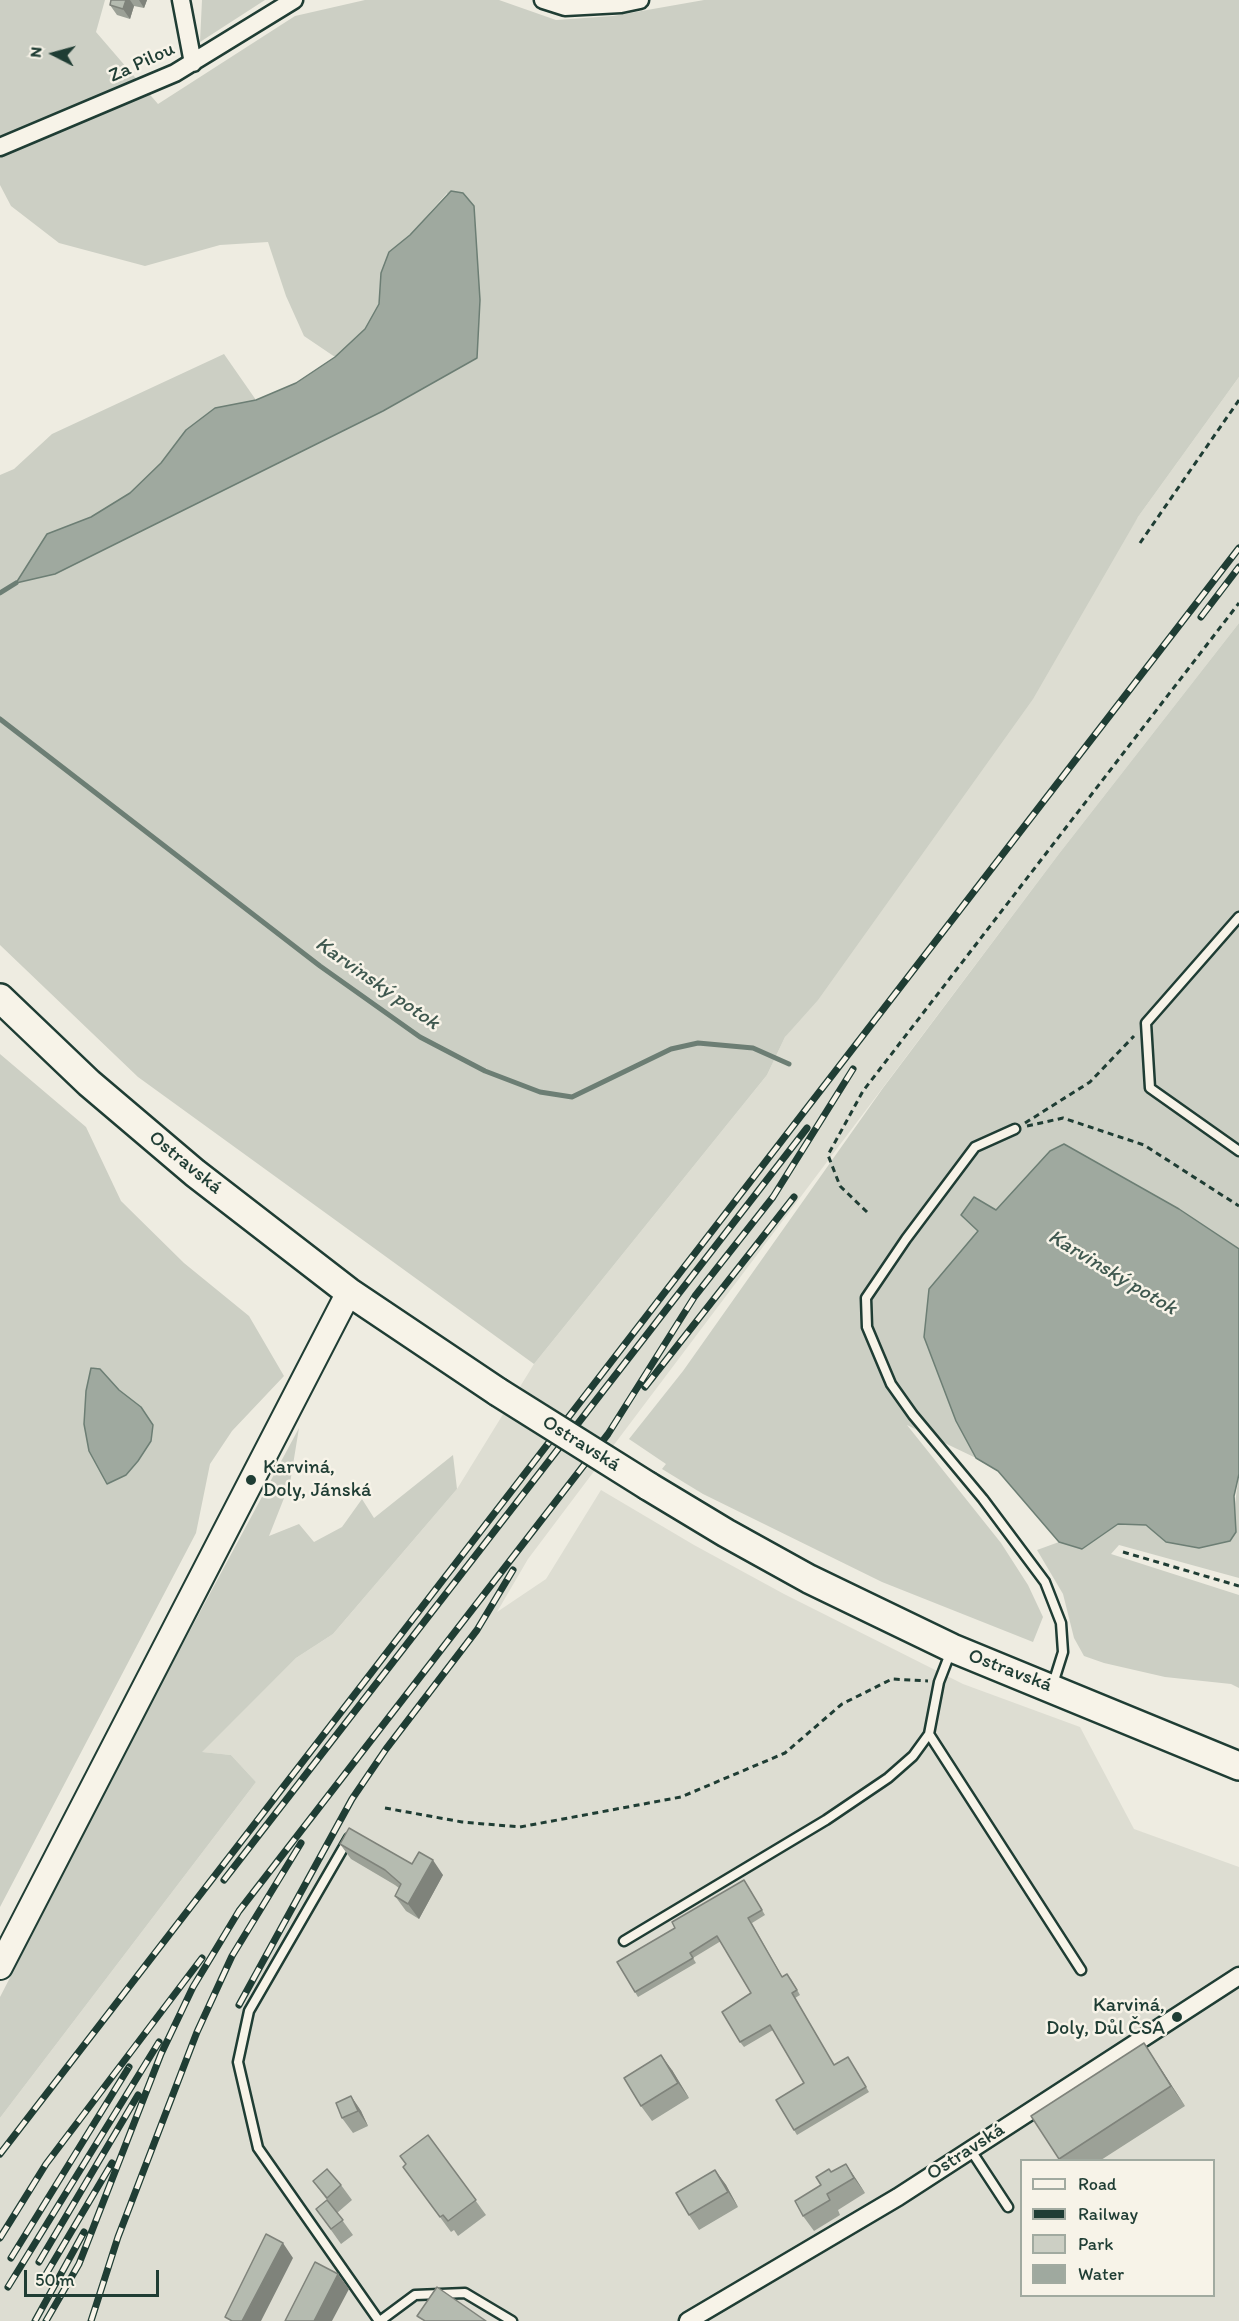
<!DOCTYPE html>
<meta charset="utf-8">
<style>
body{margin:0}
#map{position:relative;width:1239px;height:2321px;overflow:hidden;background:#eeece1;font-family:Itim,sans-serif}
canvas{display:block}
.legend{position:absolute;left:1020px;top:2159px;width:195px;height:138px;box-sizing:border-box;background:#f7f3e8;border:2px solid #a1aaa0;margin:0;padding:8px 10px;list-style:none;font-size:18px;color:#1f3d34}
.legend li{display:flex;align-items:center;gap:12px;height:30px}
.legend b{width:30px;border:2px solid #a1aaa0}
.north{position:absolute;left:24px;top:24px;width:60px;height:60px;-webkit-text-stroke:4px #f7f3e8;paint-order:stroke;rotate:276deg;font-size:16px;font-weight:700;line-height:24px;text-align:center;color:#1f3d34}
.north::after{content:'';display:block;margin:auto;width:21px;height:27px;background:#1f3d34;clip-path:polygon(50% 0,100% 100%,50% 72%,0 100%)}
.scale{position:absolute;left:24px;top:2270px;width:135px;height:27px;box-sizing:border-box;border:3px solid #1f3d34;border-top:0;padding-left:8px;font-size:18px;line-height:21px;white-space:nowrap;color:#1f3d34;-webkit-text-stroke:4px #f7f3e8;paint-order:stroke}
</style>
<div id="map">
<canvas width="1239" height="2321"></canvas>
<ul class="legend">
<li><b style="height:8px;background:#f7f3e8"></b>Road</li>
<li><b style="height:8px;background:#1f3d34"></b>Railway</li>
<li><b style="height:16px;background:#cccfc4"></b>Park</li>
<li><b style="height:16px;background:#9fa99f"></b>Water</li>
</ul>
<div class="north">N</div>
<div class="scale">50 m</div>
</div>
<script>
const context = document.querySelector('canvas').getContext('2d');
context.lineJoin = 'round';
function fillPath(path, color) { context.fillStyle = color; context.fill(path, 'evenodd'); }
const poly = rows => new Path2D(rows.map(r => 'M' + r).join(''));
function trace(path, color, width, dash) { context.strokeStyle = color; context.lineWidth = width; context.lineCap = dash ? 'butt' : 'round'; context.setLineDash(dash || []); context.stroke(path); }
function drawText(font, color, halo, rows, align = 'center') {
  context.font = font + ' Itim,sans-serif'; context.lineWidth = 5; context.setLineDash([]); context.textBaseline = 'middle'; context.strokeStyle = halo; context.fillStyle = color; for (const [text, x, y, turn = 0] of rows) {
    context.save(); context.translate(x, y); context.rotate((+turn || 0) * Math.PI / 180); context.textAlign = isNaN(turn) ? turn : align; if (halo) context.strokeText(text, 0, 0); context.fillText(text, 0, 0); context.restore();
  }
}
fillPath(poly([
 [1239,377,1239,623,1058,855,528,1559,497,1612,546,1579,601,1490,694,1545,784,1594,963,1684,1080,1727,1134,1829,1239,1867,1239,2321,0,2321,0,2118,256,1782,231,1755,201,1752,296,1658,333,1634,457,1489,534,1364,767,1075,785,1037,1138,517],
 [1022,2160,1214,2160,1214,2296,1022,2296]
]), '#ddddd2');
fillPath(poly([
 [0,0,105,0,96,32,158,104,295,16,365,0,499,0,556,20,613,16,704,0,1239,0,1239,377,1138,517,1033,699,818,1000,785,1037,767,1075,534,1364,138,1077,0,945,0,475,14,469,52,434,224,354,256,400,215,408,186,430,161,463,130,493,91,517,47,535,16,582,55,574,383,411,477,358,480,300,447,193,410,235,389,252,381,273,379,304,365,329,335,357,304,336,286,296,268,242,220,245,145,266,59,243,11,206,0,185],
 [202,0,265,0,200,42],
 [1239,623,1239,1249,1179,1209,1064,1144,996,1210,975,1197,978,1231,929,1289,943,1385,976,1458,907,1425,1001,1543,1028,1585,1043,1617,1033,1642,882,1582,703,1494,662,1469,666,1464,629,1439,683,1371,883,1088,1058,855],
 [0,1054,86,1127,121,1201,184,1263,249,1316,284,1376,232,1431,210,1464,196,1533,0,1907],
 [299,1428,290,1483,269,1536,299,1524,314,1542,342,1527,362,1499,374,1518,453,1455,457,1489,333,1634,296,1658,202,1752,231,1755,256,1782,0,2118,0,1997,158,1690],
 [1239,1474,1239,1578,1119,1545,1111,1554,1239,1595,1239,1688,1231,1684,1165,1677,1104,1663,1084,1656,1074,1638,1063,1594,1037,1550,1059,1542,1082,1549,1118,1524,1146,1525,1166,1542,1199,1548,1230,1541]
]), '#cccfc4');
const water = poly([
 [451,191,463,193,474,206,480,300,477,358,383,411,55,574,16,583,47,534,91,517,130,493,161,463,186,430,215,408,256,400,296,383,335,357,365,329,379,304,381,273,389,252,410,235,451,191],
 [1064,1144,1179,1209,1239,1249,1239,1474,1234,1496,1236,1532,1230,1541,1199,1548,1166,1542,1146,1525,1118,1524,1082,1549,1059,1542,998,1471,976,1458,956,1421,924,1337,929,1289,978,1231,961,1215,974,1197,996,1210,1050,1151,1064,1144],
 [91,1368,100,1369,119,1390,141,1407,153,1425,151,1441,138,1461,126,1475,107,1484,89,1451,84,1424,86,1391,91,1368]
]);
fillPath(water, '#9fa99f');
trace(water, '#6c7e74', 1.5);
trace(poly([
 [0,593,16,583],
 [0,719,320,966,420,1037,485,1071,540,1092,572,1097,671,1049,698,1043,753,1048,789,1064]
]), '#6c7e74', 5);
const lane = poly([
 [1239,917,1146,1023,1150,1088,1239,1151],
 [1015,1129,975,1147,906,1239,866,1298,867,1327,891,1384,913,1415,983,1499,1045,1582,1061,1623,1063,1652,1052,1687],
 [929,1734,1081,1970],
 [349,1838,249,2011,238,2062,258,2148,379,2321],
 [624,1941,826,1820,888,1778,913,1756,929,1734,939,1682,951,1651],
 [970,2149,1008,2207],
 [380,2321,415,2295,465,2293,512,2321]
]);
const street = poly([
 [181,0,193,63],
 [543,0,565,7,621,4,640,0],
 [0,147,175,73,294,0],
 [688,2321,898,2197,1239,1976]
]);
const secondary = poly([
 [0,1967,349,1292]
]);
const primary = poly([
 [0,998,89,1083,195,1173,349,1292,498,1392],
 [648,1486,726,1533,809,1579,952,1648,1239,1766]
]);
trace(lane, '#1f3d34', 13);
trace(street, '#1f3d34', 21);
trace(secondary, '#1f3d34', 28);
trace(primary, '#1f3d34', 32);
trace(poly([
 [1140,543,1239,400],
 [1025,1123,1090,1082,1134,1036],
 [1027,1126,1063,1118,1144,1145,1239,1206],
 [867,1212,840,1186,828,1155,863,1091,1239,603],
 [1123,1552,1239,1586],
 [385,1808,462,1822,520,1827,681,1797,785,1753,842,1704,892,1679,928,1681]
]), '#1f3d34', 3, [6, 4.5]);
trace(lane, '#f7f3e8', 8);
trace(street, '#f7f3e8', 16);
trace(secondary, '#f7f3e8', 24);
trace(primary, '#f7f3e8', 27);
const rail = poly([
 [1201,617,1239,567],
 [645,1387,794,1197],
 [224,1880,807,1128],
 [239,2005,352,1799,386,1749,477,1630,513,1570],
 [0,2154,1239,548],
 [0,2238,46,2164,202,1958],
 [11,2258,129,2067],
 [39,2262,138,2095],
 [45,2276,112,2163],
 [8,2287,159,2042],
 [35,2321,84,2232],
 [46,2321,79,2264,161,2054,193,1987,239,1911,608,1434,695,1296,773,1197,853,1069],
 [91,2321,118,2237,197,2032,232,1956,301,1843]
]);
trace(rail, '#1f3d34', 7);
trace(rail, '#f7f3e8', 4.5, [14]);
const primaryBridge = poly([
 [498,1392,648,1486]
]);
trace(primaryBridge, '#1f3d34', 32, []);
trace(primaryBridge, '#f7f3e8', 27);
fillPath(poly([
 [111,0,147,0,144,8,134,6,130,19,117,15,110,5],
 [340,1844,412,1864,443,1875,419,1919,406,1911,395,1896,399,1888,395,1885,351,1859],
 [744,1880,765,1915,752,1923,782,1976,791,1979,800,1995,795,1998,834,2065,848,2057,869,2092,797,2135,794,2130,804,2083,773,2030,744,2047,740,2042,751,1993,721,1941,693,1958,696,1963,638,1997,635,1992],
 [1144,2043,1185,2106,1101,2160,1060,2160,1031,2116],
 [672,2070,689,2098,652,2121,641,2106],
 [351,2096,361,2111,368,2126,353,2133,342,2118],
 [428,2135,486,2215,458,2236,454,2230,451,2232,403,2167,406,2165],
 [846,2164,865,2193,838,2210,840,2215,814,2231,803,2216,821,2185,831,2172],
 [715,2170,726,2185,738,2207,699,2230,689,2215],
 [313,2181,341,2185,352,2200,337,2213,353,2235,341,2244,316,2209,327,2200]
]), '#9ca197');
fillPath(poly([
 [126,0,130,0,134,6,130,19,123,9],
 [139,0,147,0,144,8],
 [433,1860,443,1875,419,1919,408,1904],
 [1144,2043,1157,2063,1185,2106,1171,2086],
 [661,2055,672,2070,689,2098,678,2083],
 [351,2096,361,2111,368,2126,358,2111],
 [846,2164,856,2179,865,2193,854,2178],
 [715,2170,726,2185,738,2207,728,2192],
 [283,2243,293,2258,261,2321,242,2321],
 [338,2274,349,2289,332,2321,314,2321]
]), '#7f837b');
const building = poly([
 [111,0,126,0,123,9,110,5,111,0],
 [349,1828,412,1864,419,1852,433,1860,408,1904,395,1896,401,1884,385,1870,340,1844,349,1828],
 [744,1880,762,1910,748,1918,782,1977,787,1974,797,1990,792,1993,834,2065,848,2057,866,2087,794,2130,776,2100,804,2083,770,2025,740,2042,722,2012,751,1993,717,1936,690,1953,693,1958,635,1992,617,1962,675,1928,672,1922,744,1880],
 [1144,2043,1171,2086,1059,2159,1031,2116,1144,2043],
 [661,2055,678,2083,641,2106,624,2078,661,2055],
 [351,2096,358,2111,342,2118,336,2103,351,2096],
 [428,2135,476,2200,448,2221,443,2215,440,2217,403,2167,406,2164,400,2156,428,2135],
 [846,2164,854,2178,827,2194,830,2200,803,2216,795,2201,821,2185,816,2177,829,2169,831,2172,846,2164],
 [327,2169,341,2185,327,2198,313,2181,327,2169],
 [715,2170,728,2192,689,2215,676,2193,715,2170],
 [327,2200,343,2220,331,2229,316,2209,327,2200],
 [266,2234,283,2243,242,2321,232,2321,225,2317,266,2234],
 [315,2262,338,2274,314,2321,285,2321,315,2262],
 [437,2287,486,2321,425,2321,417,2316,437,2287]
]);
fillPath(building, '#b5bbb0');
trace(building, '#7f837b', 1.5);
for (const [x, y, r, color] of [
 [251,1480,6,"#1f3d34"],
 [1177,2017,6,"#1f3d34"]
]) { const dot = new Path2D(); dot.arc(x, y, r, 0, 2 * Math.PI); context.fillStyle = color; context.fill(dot); trace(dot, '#f7f3e8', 2); }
drawText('20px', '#1f3d34', '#f7f3e8', [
 ["Za Pilou",142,63,-25],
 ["Ostravská",185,1163,39],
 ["Ostravská",581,1444,32],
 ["Ostravská",1010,1671,21],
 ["Ostravská",966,2152,-33]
]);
drawText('20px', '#1f3d34', '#f7f3e8', [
 ["Karviná,",263,1468],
 ["Doly, Jánská",263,1491],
 ["Karviná,",1165,2006,"right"],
 ["Doly, Důl ČSA",1165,2029,"right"]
], 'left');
drawText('italic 21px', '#3f584f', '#f7f3e8', [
 ["Karvinský potok",377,984,35],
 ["Karvinský potok",1112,1273,31]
]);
</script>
